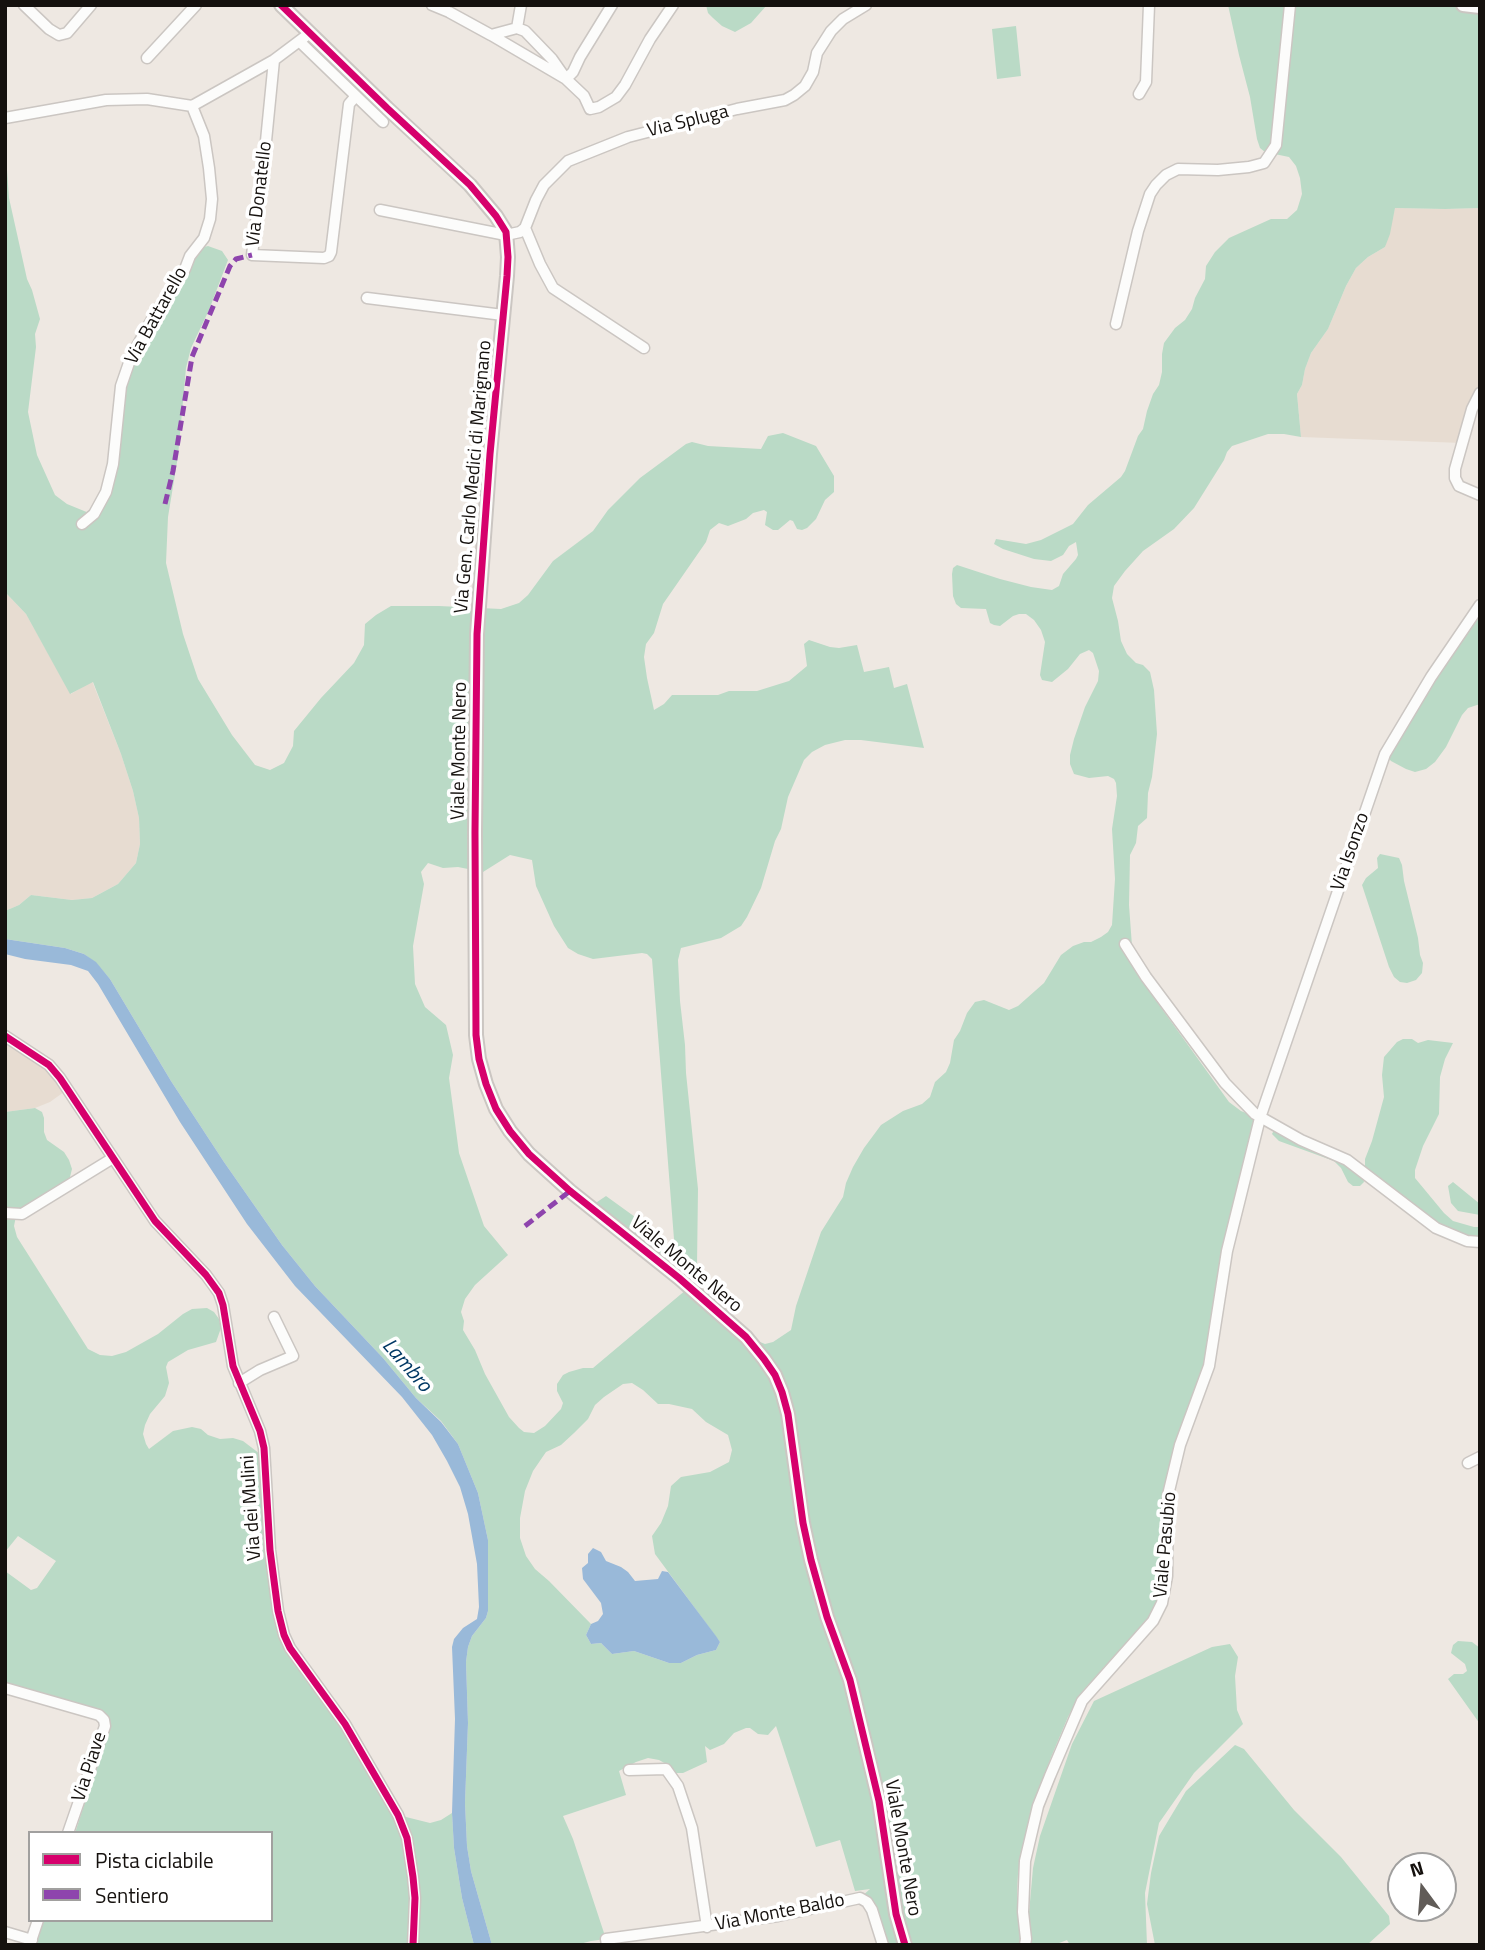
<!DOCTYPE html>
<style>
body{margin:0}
#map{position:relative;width:1485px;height:1950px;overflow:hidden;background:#eee8e2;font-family:"Titillium Web",sans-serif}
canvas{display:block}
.frame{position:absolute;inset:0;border:7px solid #15110e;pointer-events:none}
.legend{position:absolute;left:28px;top:1831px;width:245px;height:91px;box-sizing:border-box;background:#fff;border:2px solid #a1a09f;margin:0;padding:9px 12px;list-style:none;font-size:21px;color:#15110e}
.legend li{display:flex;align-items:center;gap:14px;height:35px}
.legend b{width:35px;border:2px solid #a1a09f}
.north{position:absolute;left:1387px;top:1852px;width:70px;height:70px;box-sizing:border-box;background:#fff;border:2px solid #a1a09f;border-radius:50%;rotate:344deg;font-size:19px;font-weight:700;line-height:28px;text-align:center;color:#15110e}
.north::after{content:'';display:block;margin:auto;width:24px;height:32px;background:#615c58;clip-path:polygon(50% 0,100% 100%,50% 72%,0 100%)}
</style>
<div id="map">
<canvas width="1485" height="1950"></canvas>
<div class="frame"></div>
<ul class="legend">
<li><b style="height:9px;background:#d6006c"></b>Pista ciclabile</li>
<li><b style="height:9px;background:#8e44ad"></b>Sentiero</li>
</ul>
<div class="north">N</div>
</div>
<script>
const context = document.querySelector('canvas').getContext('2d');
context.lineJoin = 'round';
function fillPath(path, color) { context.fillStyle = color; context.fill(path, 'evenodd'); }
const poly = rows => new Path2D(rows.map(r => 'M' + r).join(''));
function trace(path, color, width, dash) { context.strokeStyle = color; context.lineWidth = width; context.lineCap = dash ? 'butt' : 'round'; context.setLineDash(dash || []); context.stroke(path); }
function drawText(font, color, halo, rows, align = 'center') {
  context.font = font + ' "Titillium Web",sans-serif'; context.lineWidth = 7; context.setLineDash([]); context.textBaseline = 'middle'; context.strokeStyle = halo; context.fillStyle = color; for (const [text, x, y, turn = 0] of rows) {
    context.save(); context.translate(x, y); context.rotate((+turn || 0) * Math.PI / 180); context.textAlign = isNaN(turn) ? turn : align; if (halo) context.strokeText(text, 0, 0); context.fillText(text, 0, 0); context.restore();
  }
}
fillPath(poly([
 [1395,208,1445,209,1480,208,1480,393,1462,443,1301,437,1297,394,1302,385,1305,369,1311,353,1328,329,1346,286,1356,268,1368,257,1385,247],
 [5,592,26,614,71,694,92,681,121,754,133,791,139,818,140,844,136,863,118,884,92,898,72,900,31,895,19,905,5,911],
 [5,1036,38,1057,68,1089,50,1102,35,1108,5,1112]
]), '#e7dcd1');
fillPath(poly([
 [706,5,767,5,751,23,735,32,722,26,713,18,708,13],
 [1228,5,1465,5,1480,7,1480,208,1445,209,1395,208,1390,234,1385,247,1368,257,1356,268,1346,286,1328,329,1311,353,1305,369,1302,385,1297,394,1301,437,1284,434,1268,434,1232,446,1227,452,1224,460,1194,508,1174,529,1143,551,1125,571,1114,586,1112,598,1118,621,1121,641,1127,654,1136,663,1143,665,1150,672,1154,690,1157,734,1152,777,1148,793,1147,818,1138,826,1136,843,1130,855,1129,905,1132,946,1129,957,1152,995,1229,1102,1241,1111,1256,1117,1222,1250,1205,1365,1176,1444,1164,1494,1162,1576,1158,1602,1150,1616,1081,1693,1068,1717,1052,1755,1033,1804,1018,1874,1017,1895,1021,1945,908,1945,900,1915,883,1803,859,1701,843,1648,832,1622,810,1540,804,1494,800,1495,803,1523,811,1560,827,1617,850,1680,879,1801,896,1914,905,1945,883,1945,872,1910,867,1902,860,1898,870,1889,855,1891,840,1840,816,1847,776,1726,768,1735,758,1734,750,1728,746,1728,734,1733,724,1744,710,1750,705,1746,707,1762,683,1773,674,1773,668,1765,659,1760,648,1758,636,1762,619,1771,626,1795,563,1816,573,1839,606,1939,591,1941,576,1945,492,1945,471,1871,467,1846,465,1803,468,1723,466,1662,468,1647,472,1636,486,1618,488,1611,488,1540,478,1493,458,1444,441,1421,416,1398,383,1358,315,1286,282,1245,224,1162,171,1081,110,979,96,963,84,954,65,948,5,939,5,911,19,905,31,895,72,900,92,898,118,884,136,863,140,844,139,818,133,791,121,754,93,682,70,694,26,614,5,592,5,142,9,198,27,279,32,290,40,319,35,334,36,347,28,412,37,455,55,495,67,504,89,513,97,509,100,504,106,492,113,464,121,386,131,357,155,314,185,269,190,256,196,249,208,246,222,251,228,260,209,310,191,348,186,368,178,456,168,517,166,563,183,634,198,679,232,735,255,765,270,770,284,763,293,746,294,731,321,698,354,663,364,645,365,624,376,615,391,606,439,606,501,609,519,603,528,595,553,561,593,531,608,510,640,478,686,444,692,442,708,446,761,449,768,436,783,433,816,446,834,476,834,492,825,500,816,519,807,528,802,530,797,529,793,521,790,520,778,530,773,530,765,525,767,512,764,510,753,513,746,519,728,526,719,523,710,530,706,542,663,604,654,633,646,644,644,657,647,678,654,710,664,704,672,695,718,695,729,691,757,691,789,681,807,666,804,644,809,640,830,647,839,648,857,645,864,672,889,667,894,688,907,684,924,748,861,740,845,740,825,745,812,752,804,760,788,797,781,829,775,841,761,888,747,917,741,926,721,938,681,948,678,960,680,1001,685,1045,686,1073,698,1189,697,1265,688,1285,593,1210,597,1202,606,1196,642,1222,651,1230,657,1238,663,1254,668,1257,672,1254,674,1239,652,959,647,954,642,953,593,959,578,954,568,948,554,926,536,886,532,860,510,855,483,872,458,867,443,868,428,863,421,872,424,884,413,946,415,984,425,1007,446,1025,453,1055,449,1078,459,1153,484,1226,508,1255,475,1285,465,1299,461,1312,464,1321,463,1330,475,1350,485,1374,509,1417,519,1428,524,1432,534,1433,545,1426,561,1409,563,1403,557,1391,557,1384,563,1375,569,1372,583,1368,593,1368,693,1284,760,1342,765,1344,773,1342,791,1330,796,1306,821,1232,843,1197,846,1183,853,1167,864,1148,881,1125,903,1111,922,1104,930,1097,935,1082,946,1072,950,1063,954,1040,960,1031,967,1013,975,1002,984,1000,1009,1010,1018,1006,1044,983,1061,955,1073,946,1084,942,1091,942,1101,937,1108,932,1112,925,1115,879,1112,829,1117,796,1116,783,1114,779,1108,776,1089,778,1074,774,1070,764,1070,755,1074,739,1085,707,1098,681,1099,671,1093,653,1089,650,1080,654,1068,669,1052,682,1042,680,1040,675,1045,642,1041,630,1034,620,1026,614,1019,614,1013,616,1000,626,994,625,990,623,986,609,961,608,956,604,953,596,952,574,953,568,957,565,1000,579,1031,587,1052,590,1059,586,1063,574,1076,559,1078,555,1076,542,1069,546,1063,555,1051,561,1034,559,1003,549,994,544,996,539,1026,544,1041,540,1073,524,1088,505,1121,477,1125,471,1138,436,1143,429,1147,411,1153,394,1159,385,1162,372,1162,354,1164,343,1175,328,1185,320,1192,309,1195,298,1205,279,1206,266,1215,252,1229,238,1271,219,1287,219,1297,210,1302,194,1300,178,1296,166,1289,157,1265,152,1260,148,1257,139,1250,97,1239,55],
 [632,1383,643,1390,658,1404,669,1404,692,1409,706,1422,728,1435,732,1450,729,1462,710,1472,681,1477,671,1486,668,1506,661,1523,652,1536,655,1554,720,1642,716,1650,697,1655,681,1663,669,1663,634,1651,612,1654,601,1643,591,1644,586,1635,591,1624,549,1581,535,1569,526,1556,520,1538,520,1518,525,1491,533,1471,546,1452,561,1445,574,1433,588,1419,595,1405,604,1397,623,1384],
 [1016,26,1021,76,997,79,992,29],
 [1480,605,1480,704,1468,708,1462,715,1446,747,1435,762,1426,769,1415,772,1406,769,1391,761,1385,754],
 [1380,854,1399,858,1402,865,1404,881,1418,938,1420,955,1423,963,1422,973,1416,980,1407,983,1400,982,1394,977,1389,967,1362,885,1366,878,1378,868,1377,858],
 [1403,1039,1412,1039,1418,1043,1428,1040,1453,1043,1445,1059,1440,1077,1439,1114,1423,1146,1415,1170,1415,1178,1444,1213,1453,1221,1474,1227,1480,1227,1480,1237,1468,1236,1450,1231,1432,1221,1365,1169,1365,1159,1372,1141,1384,1097,1382,1075,1384,1057,1397,1042],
 [35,1108,42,1112,44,1118,44,1132,47,1140,64,1152,69,1160,72,1169,70,1177,64,1184,16,1216,14,1226,17,1237,88,1349,100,1355,112,1356,126,1352,158,1334,183,1314,192,1309,207,1308,214,1312,219,1319,221,1328,216,1342,188,1350,168,1362,166,1367,169,1383,165,1396,150,1414,145,1425,143,1434,146,1444,149,1449,173,1431,192,1427,201,1429,208,1435,220,1439,233,1438,243,1441,264,1457,284,1635,398,1815,430,1823,441,1820,452,1813,454,1848,462,1898,474,1945,36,1945,44,1920,271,1920,271,1833,75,1833,110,1724,110,1720,106,1714,5,1685,5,1571,31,1590,37,1588,56,1561,18,1536,5,1552,5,1112],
 [1275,1128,1362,1173,1364,1182,1360,1186,1353,1186,1348,1182,1341,1168,1334,1161,1279,1141,1272,1134],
 [1453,1182,1480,1204,1480,1215,1458,1211,1451,1203,1448,1186],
 [1458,1641,1472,1642,1480,1648,1480,1724,1448,1679,1454,1674,1463,1674,1467,1671,1465,1664,1451,1653,1453,1645],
 [1230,1644,1238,1657,1235,1676,1237,1710,1243,1724,1194,1773,1159,1823,1145,1893,1147,1945,1070,1945,1067,1940,1054,1945,1030,1945,1029,1913,1033,1868,1040,1836,1072,1744,1094,1701,1212,1647],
 [1235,1745,1244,1749,1294,1810,1341,1857,1389,1916,1390,1924,1367,1945,1155,1945,1147,1904,1151,1873,1159,1836,1186,1791]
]), '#badac6');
fillPath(poly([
 [5,939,65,948,84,954,96,962,110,979,171,1081,224,1162,282,1245,315,1286,383,1358,416,1398,441,1422,458,1444,478,1493,488,1540,488,1611,486,1618,472,1636,468,1647,466,1662,468,1723,465,1803,467,1846,471,1871,492,1945,474,1945,462,1898,454,1848,452,1813,455,1719,452,1647,454,1639,463,1628,477,1619,479,1607,477,1564,468,1514,460,1487,447,1461,432,1435,402,1397,295,1286,247,1224,180,1122,98,984,88,971,71,965,25,959,5,954],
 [593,1548,601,1552,606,1561,621,1567,628,1572,635,1581,658,1579,662,1571,668,1572,716,1636,720,1642,716,1650,697,1655,681,1663,669,1663,634,1651,612,1654,601,1643,591,1644,586,1635,591,1624,598,1621,603,1614,601,1603,583,1579,582,1568,588,1563,588,1554]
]), '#99b9d9');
const street = poly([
 [24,5,49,29,59,35,67,33,91,5],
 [432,5,449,12,491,35,517,28],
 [517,28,525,31,552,59,566,79,573,72,580,57,612,5],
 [517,28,521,5],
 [491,35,566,79,584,96,590,109,599,107,616,97,625,85,650,39,673,5],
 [300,42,383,122],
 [147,58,196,5],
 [274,60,266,141,252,255,324,258,329,256,331,252,349,104,356,96],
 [1139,94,1146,82,1149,5],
 [5,118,106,100,147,99,192,106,274,60,310,33],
 [380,210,506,235,520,232,525,228,536,200,544,185,568,161,628,137,737,109,785,100,794,95,805,86,813,72,817,53,831,31,843,19,866,5],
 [525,228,540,264,553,288,644,348],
 [367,298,503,315],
 [1116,324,1138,231,1150,194,1156,185,1166,175,1178,169,1218,170,1249,167,1264,163,1276,145,1290,5],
 [1480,393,1472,409,1455,469,1455,478,1459,486,1480,495],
 [82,524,94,514,106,492,113,464,121,386,131,357,155,314,185,269,190,256,204,238,210,219,212,199,209,168,204,136,192,106],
 [1125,944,1146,977,1225,1083,1255,1114,1301,1140,1347,1160,1436,1228,1467,1241,1480,1242],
 [5,1036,49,1065,60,1078,155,1221,206,1275,219,1293,223,1305,233,1366,260,1431,264,1448,270,1550,278,1611,284,1635,290,1648,345,1724,398,1815,407,1838,413,1877,415,1898,413,1945],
 [5,1213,22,1214,113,1158],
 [239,1383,260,1370,293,1356,274,1317],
 [1468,1463,1480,1457],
 [5,1688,99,1715,104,1720,105,1726,68,1833],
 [629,1770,666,1769,678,1786,692,1828,707,1927],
 [5,1932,32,1940],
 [30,1944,38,1920],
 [607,1945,606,1939,778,1916,860,1898,867,1902,872,1910,883,1945],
 [1025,1945,1026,1939,1023,1912,1025,1861,1038,1806,1050,1776,1082,1701,1153,1621,1162,1603,1167,1576,1168,1495,1180,1445,1209,1366,1227,1251,1260,1118,1385,754,1431,677,1480,605]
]);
const secondary = poly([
 [281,5,387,108,470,185,496,216,506,232,508,257,507,276,490,454,477,634,475,832,476,1035,479,1059,486,1084,496,1109,510,1131,529,1154,570,1191,679,1278,746,1337,764,1359,775,1375,782,1392,788,1414,803,1523,811,1560,827,1617,850,1680,879,1801,896,1914,905,1945],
 [1463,5,1480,7]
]);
trace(street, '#cbc6c2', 13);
trace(secondary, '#cbc6c2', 16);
trace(street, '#fcfcfb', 10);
trace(secondary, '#fcfcfb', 12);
trace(poly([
 [165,504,173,471,192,357,230,266,236,259,252,255],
 [525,1226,570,1191]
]), '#8e44ad', 5, [10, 5]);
trace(poly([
 [281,5,387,108,470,185,496,216,506,232,508,257,507,276,490,454,477,634,475,832,476,1035,479,1059,486,1084,496,1109,510,1131,529,1154,570,1191,679,1278,746,1337,764,1359,775,1375,782,1392,788,1414,803,1523,811,1560,827,1617,850,1680,879,1801,896,1914,905,1945],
 [5,1036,49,1065,60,1078,155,1221,206,1275,219,1293,223,1305,233,1366,260,1431,264,1448,270,1550,278,1611,284,1635,290,1648,345,1724,398,1815,407,1838,413,1877,415,1898,413,1945]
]), '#d6006c', 7);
drawText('19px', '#15110e', '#fff', [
 ["Via Spluga",688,122,-14],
 ["Via Donatello",260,194,-83],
 ["Via Battarello",157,316,-61],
 ["Via Gen. Carlo Medici di Marignano",474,477,-85],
 ["Viale Monte Nero",460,751,-89],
 ["Via Isonzo",1351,852,-71],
 ["Viale Monte Nero",686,1265,40],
 ["Via dei Mulini",252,1508,-94],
 ["Viale Pasubio",1166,1545,-85],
 ["Via Piave",90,1767,-72],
 ["Viale Monte Nero",902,1848,80],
 ["Via Monte Baldo",780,1913,-11]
]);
drawText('italic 21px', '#003864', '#fff', [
 ["Lambro",406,1366,49]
]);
</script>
